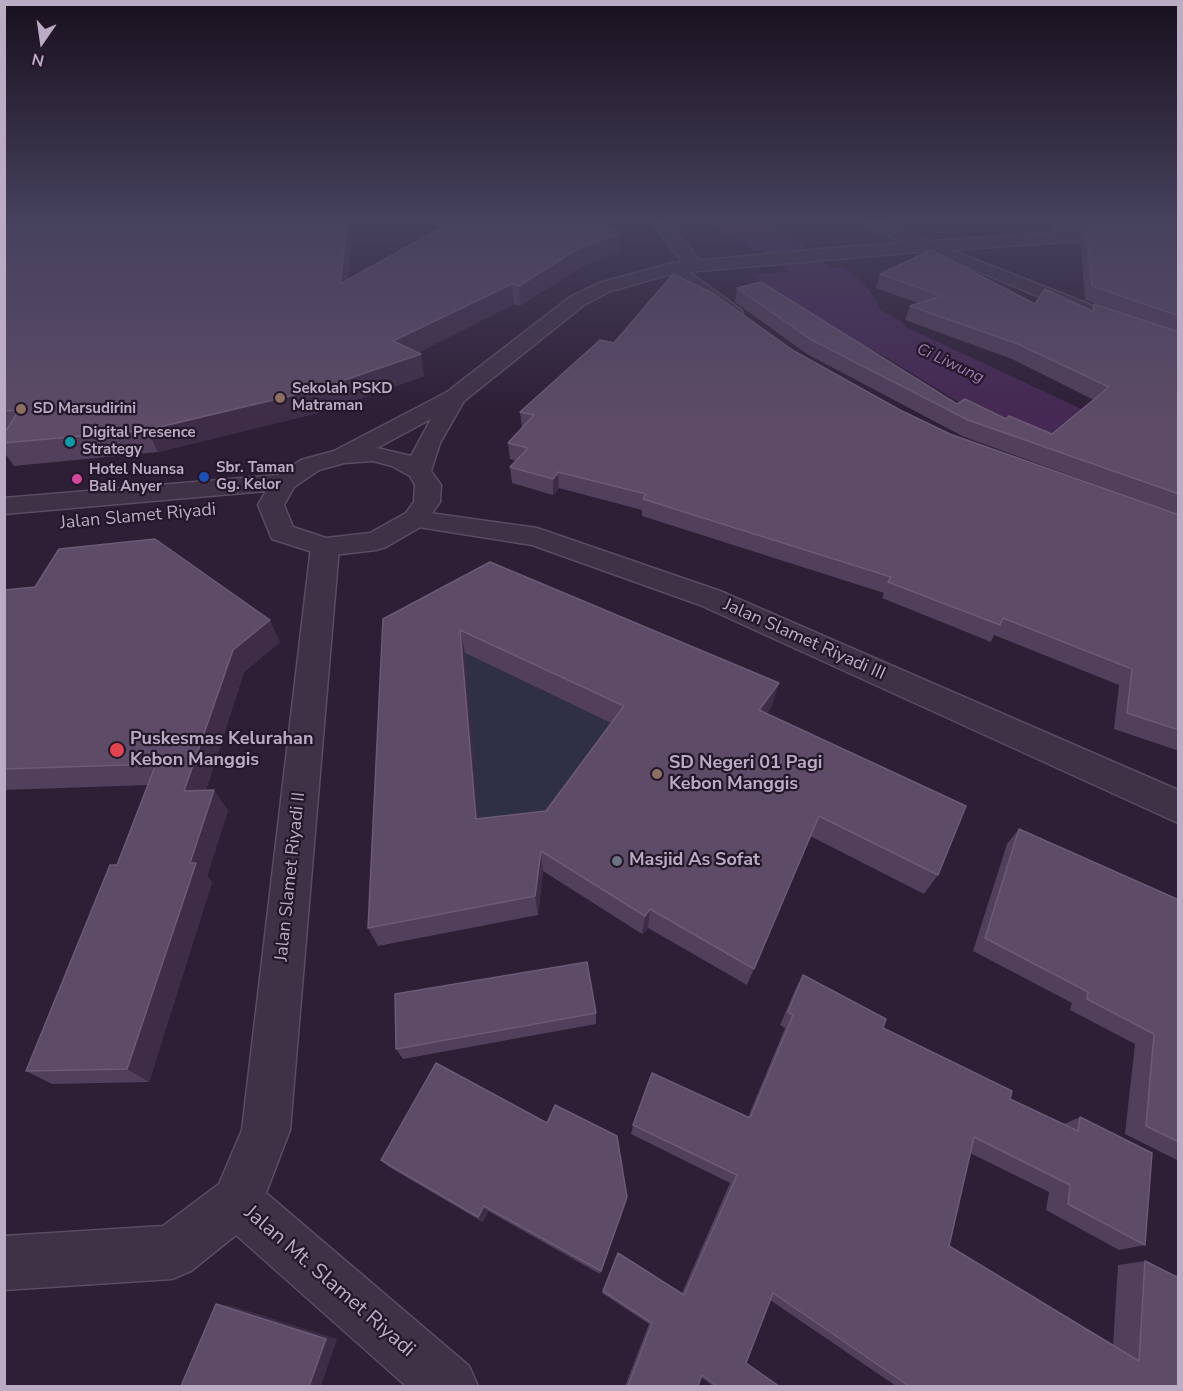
<!DOCTYPE html>
<style>
body{margin:0}
#map{position:relative;width:1183px;height:1391px;overflow:hidden;background:#2e1e36;font-family:"Nunito Sans",sans-serif}
canvas{display:block}
.frame{position:absolute;inset:0;border:6px solid #bcabc4;pointer-events:none}
.north{position:absolute;left:12px;top:12px;width:60px;height:60px;-webkit-text-stroke:4px #24172a;paint-order:stroke;rotate:193deg;font-size:16px;font-weight:700;line-height:24px;text-align:center;color:#bcabc4}
.north::after{content:'';display:block;margin:auto;width:21px;height:27px;background:#bcabc4;clip-path:polygon(50% 0,100% 100%,50% 72%,0 100%)}
</style>
<div id="map">
<canvas width="1183" height="1391"></canvas>
<div class="frame"></div>
<div class="north">N</div>
</div>
<script>
const context = document.querySelector('canvas').getContext('2d');
context.lineJoin = 'round';
function fillPath(path, color) { context.fillStyle = color; context.fill(path, 'evenodd'); }
const poly = rows => new Path2D(rows.map(r => 'M' + r).join(''));
function trace(path, color, width, dash) { context.strokeStyle = color; context.lineWidth = width; context.lineCap = dash ? 'butt' : 'round'; context.setLineDash(dash || []); context.stroke(path); }
function drawText(font, color, halo, rows, align = 'center') {
  context.font = font + ' "Nunito Sans",sans-serif'; context.lineWidth = 4.5; context.setLineDash([]); context.textBaseline = 'middle'; context.strokeStyle = halo; context.fillStyle = color; for (const [text, x, y, turn = 0] of rows) {
    context.save(); context.translate(x, y); context.rotate((+turn || 0) * Math.PI / 180); context.textAlign = isNaN(turn) ? turn : align; if (halo) context.strokeText(text, 0, 0); context.fillText(text, 0, 0); context.restore();
  }
}
fillPath(poly([
 [465,653,622,728,548,832,480,839]
]), '#2f3046');
fillPath(poly([
 [710,224,759,224,793,245,755,251],
 [844,267,863,283,877,301,881,311,895,322,1088,412,1178,494,970,409,884,356,803,317,752,275]
]), '#452853');
fillPath(poly([
 [727,224,770,224,799,242,881,310,902,322,908,331,902,340,886,344,870,340,851,328,773,258,732,232,727,224]
]), '#452853');
const minor = poly([
 [652,224,669,224,700,261,703,265,700,269,688,269,652,224],
 [865,224,887,224,931,241,933,245,925,250,919,249,867,227,865,224],
 [672,263,678,264,740,309,743,313,740,317,726,317,666,272,663,268,672,263],
 [415,511,537,528,720,591,1178,790,1178,823,700,605,532,545,406,525,402,519,406,513,415,511],
 [325,538,335,541,339,547,290,1130,266,1193,469,1366,478,1386,406,1386,236,1235,191,1271,172,1279,4,1290,4,1236,163,1226,219,1184,242,1130,311,547,315,541,325,538]
]);
const tertiary = poly([
 [1178,224,1178,234,951,250,1091,305,1094,309,1084,315,929,251,675,273,611,291,584,305,464,401,440,443,431,471,441,485,440,502,424,525,386,547,376,550,325,556,272,539,258,505,266,491,4,514,4,498,278,475,301,460,334,451,447,392,570,297,599,283,672,263,844,247,1178,224],
 [431,419,411,456,377,448,431,419],
 [373,461,392,466,410,476,415,485,414,502,406,513,370,533,326,538,293,527,284,505,294,487,319,470,344,463,373,461]
]);
trace(minor, '#5a4c62', 3);
trace(tertiary, '#5a4c62', 3);
fillPath(minor, '#3f3146');
fillPath(tertiary, '#3f3146');
fillPath(poly([
 [4,224,354,224,347,280,447,225,445,224,604,224,620,233,619,252,579,268,520,306,514,304,417,353,424,376,322,412,158,452,14,466,4,452],
 [1046,224,1146,224,1056,230],
 [1179,224,1179,515,962,436,807,354,735,302,737,288,957,404,1052,434,1094,400,1012,359,905,320,910,306,918,303,876,288,880,274,1035,304,1090,310,1094,304,1120,312,1085,300,1081,246,1077,243,1083,230],
 [614,343,794,351,900,410,950,434,1179,515,1179,751,1114,729,1119,685,994,635,991,642,882,598,884,593,642,516,642,510,559,488,553,495,512,483,510,467,516,461,510,459,508,443,522,428,520,412],
 [490,562,772,706,767,713,938,875,924,894,810,836,747,985,648,928,642,934,543,871,538,915,378,946,368,928,383,619],
 [465,653,611,723,546,811,478,818],
 [4,590,280,642,244,672,206,790,228,810,207,876,212,882,149,1082,52,1084,26,1071,117,865,148,785,4,790],
 [1019,829,1179,900,1179,1161,1125,1134,1135,1044,1070,1010,1072,1003,973,951,1007,844],
 [803,975,883,1028,1010,1099,1064,1124,1080,1117,1145,1245,1119,1250,1046,1210,1049,1192,970,1153,949,1246,1113,1345,1118,1265,1145,1261,1179,1386,896,1386,770,1300,746,1363,779,1386,713,1386,701,1377,698,1386,625,1386,649,1324,602,1293,603,1291,682,1293,730,1183,631,1134,633,1125,748,1117,785,1028,780,1025,795,990],
 [596,1013,596,1024,403,1059,396,1049],
 [381,1160,627,1197,600,1274,488,1211,483,1222,389,1167]
]), '#523f5c');
fillPath(poly([
 [347,224,354,224,345,304,340,284],
 [620,233,619,252,579,268,520,306,519,286,579,248],
 [512,284,514,304,400,362,421,354,424,376,322,412,158,452,147,430,393,341],
 [558,472,559,488,553,495,553,479],
 [270,620,280,642,244,672,199,811,184,791,233,650],
 [460,630,465,653,480,839,476,819],
 [779,683,772,706,753,732,759,710],
 [214,790,228,810,207,876,212,882,149,1082,127,1069,190,863],
 [541,851,543,871,538,915,535,896],
 [650,909,648,928,642,934,645,916],
 [627,1197,626,1203,600,1274,601,1271],
 [484,1206,488,1211,483,1222,478,1217],
 [216,1304,232,1306,337,1339,321,1386,309,1386]
]), '#3f2d48');
const building = poly([
 [4,224,347,224,340,284,448,224,604,224,620,233,579,248,519,286,512,284,393,341,421,354,315,390,147,430,4,443,4,434,19,410,4,411,4,224],
 [1169,224,1179,224,1179,316,1092,286,1087,232,1083,230,1169,224],
 [931,250,1035,304,1045,289,1094,312,1094,304,1179,332,1179,494,968,420,810,339,737,288,761,282,957,404,965,399,1006,419,1009,416,1052,434,1109,387,1018,344,910,306,942,296,880,274,931,250],
 [673,274,714,294,794,351,900,410,950,434,1179,515,1179,730,1127,713,1132,669,1003,618,1000,625,888,582,891,577,643,499,646,494,558,472,553,479,510,467,528,448,508,443,534,415,520,412,600,340,614,343,673,274],
 [155,539,270,620,233,650,184,791,214,790,190,863,196,863,127,1069,26,1071,110,865,117,865,156,764,4,769,4,590,35,587,59,549,155,539],
 [490,562,779,683,759,710,966,806,938,875,819,816,754,969,650,909,645,916,541,851,535,896,368,928,383,619,490,562],
 [460,630,624,706,546,811,476,819,460,630],
 [1019,829,1179,900,1179,1142,1146,1126,1154,1034,1087,999,1088,992,985,938,1019,829],
 [587,962,596,1013,396,1049,395,994,587,962],
 [803,975,886,1019,883,1028,1012,1091,1010,1099,1078,1131,1080,1117,1152,1153,1145,1245,1068,1204,1070,1185,974,1137,949,1246,1139,1361,1145,1261,1179,1278,1179,1386,909,1386,773,1293,746,1363,779,1386,717,1386,702,1375,698,1386,628,1386,652,1323,603,1291,618,1253,684,1295,737,1175,633,1125,652,1073,750,1118,793,1015,788,1012,803,975],
 [436,1063,547,1123,555,1105,617,1136,627,1197,601,1271,484,1206,478,1217,381,1160,436,1063],
 [216,1304,326,1339,309,1386,181,1386,216,1304]
]);
fillPath(building, '#5d4b67');
trace(building, '#6c5a76', 1.5);
const sky = context.createLinearGradient(0, 0, 0, 419);
sky.addColorStop(0, '#19101e');
sky.addColorStop(0.53, '#46415d');
sky.addColorStop(1, '#46415d00');
context.fillStyle = sky;
context.fillRect(0, 0, 1183, 419);
for (const [x, y, r, color] of [
 [280,398,6,"#8d6e63"],
 [21,409,6,"#8d6e63"],
 [70,442,6,"#0f9aa8"],
 [204,477,6,"#1a4fb4"],
 [77,479,6,"#d1479c"],
 [117,750,8,"#e0444e"],
 [657,774,6,"#8d6e63"],
 [617,861,6,"#6b7280"]
]) { const dot = new Path2D(); dot.arc(x, y, r, 0, 2 * Math.PI); context.fillStyle = color; context.fill(dot); trace(dot, '#24172a', 2); }
drawText('bold 15px', '#bcabc4', '#24172a', [
 ["Sekolah PSKD",292,389],
 ["Matraman",292,406],
 ["SD Marsudirini",33,409],
 ["Digital Presence",82,433],
 ["Strategy",82,450],
 ["Sbr. Taman",216,468],
 ["Gg. Kelor",216,485],
 ["Hotel Nuansa",89,470],
 ["Bali Anyer",89,487]
], 'left');
drawText('italic 16px', '#9f7ab2', '#24172a', [
 ["Ci Liwung",950,364,25]
]);
drawText('18px', '#bcabc4', '#24172a', [
 ["Jalan Slamet Riyadi",138,517,-5],
 ["Jalan Slamet Riyadi III",804,640,24],
 ["Jalan Slamet Riyadi II",291,877,-84]
]);
drawText('bold 18px', '#bcabc4', '#24172a', [
 ["Puskesmas Kelurahan",130,740],
 ["Kebon Manggis",130,761],
 ["SD Negeri 01 Pagi",669,764],
 ["Kebon Manggis",669,785],
 ["Masjid As Sofat",629,861]
], 'left');
drawText('21px', '#bcabc4', '#24172a', [
 ["Jalan Mt. Slamet Riyadi",329,1282,41]
]);
</script>
